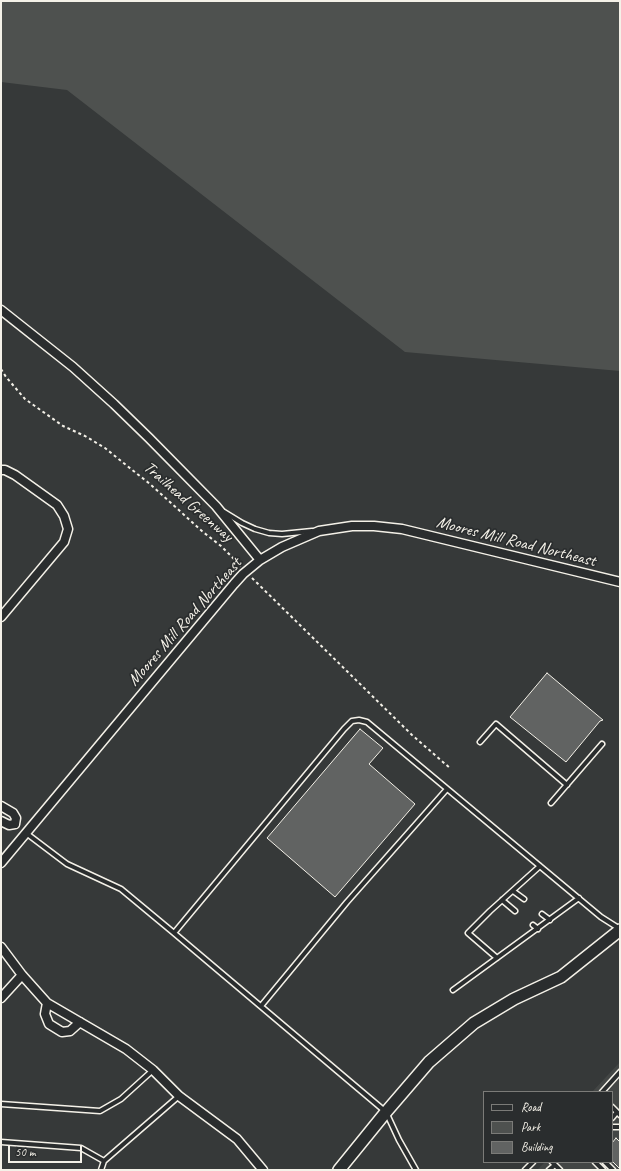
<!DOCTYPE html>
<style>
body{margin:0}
#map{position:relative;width:621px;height:1171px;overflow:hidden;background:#363939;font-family:Caveat,sans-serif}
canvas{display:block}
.frame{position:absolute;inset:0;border:2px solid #f4f1e8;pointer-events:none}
.legend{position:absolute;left:483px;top:1091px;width:130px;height:72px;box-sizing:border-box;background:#2a2d2e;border:1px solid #7b7b78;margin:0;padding:5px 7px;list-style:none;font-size:12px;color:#f4f1e8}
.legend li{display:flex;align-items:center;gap:8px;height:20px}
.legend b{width:20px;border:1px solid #7b7b78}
.scale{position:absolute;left:8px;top:1145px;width:74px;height:18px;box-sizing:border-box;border:2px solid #f4f1e8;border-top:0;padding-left:5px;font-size:12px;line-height:14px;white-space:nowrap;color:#f4f1e8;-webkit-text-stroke:3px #2a2d2e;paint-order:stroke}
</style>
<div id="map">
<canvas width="621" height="1171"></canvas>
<div class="frame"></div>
<ul class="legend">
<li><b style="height:5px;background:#2a2d2e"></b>Road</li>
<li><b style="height:11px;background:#4e514f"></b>Park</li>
<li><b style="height:11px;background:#616362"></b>Building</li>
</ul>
<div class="scale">50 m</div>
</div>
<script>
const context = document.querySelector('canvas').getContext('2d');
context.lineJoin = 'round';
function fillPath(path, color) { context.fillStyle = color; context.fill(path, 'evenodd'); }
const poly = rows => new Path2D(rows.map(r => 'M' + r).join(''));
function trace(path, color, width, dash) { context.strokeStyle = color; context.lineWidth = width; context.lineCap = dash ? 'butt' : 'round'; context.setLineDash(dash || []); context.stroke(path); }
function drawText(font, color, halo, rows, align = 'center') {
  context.font = font + ' Caveat,sans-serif'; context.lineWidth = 3.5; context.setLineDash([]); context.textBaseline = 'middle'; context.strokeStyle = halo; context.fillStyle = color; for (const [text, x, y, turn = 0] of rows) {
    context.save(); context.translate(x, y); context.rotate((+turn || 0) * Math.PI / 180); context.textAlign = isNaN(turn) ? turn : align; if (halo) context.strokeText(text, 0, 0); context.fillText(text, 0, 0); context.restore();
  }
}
fillPath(poly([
 [620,1062,620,1170,537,1170,545,1162,612,1162,612,1092,592,1092]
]), '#434645');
fillPath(poly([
 [1,1,620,1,620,371,405,352,67,90,1,82]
]), '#4e514f');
const building = poly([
 [547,673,603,720,600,721,566,762,510,717,547,673],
 [360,729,383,748,369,764,415,804,335,897,267,838,360,729],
 [616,1138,620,1142,620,1169,612,1161,612,1143,616,1138]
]);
fillPath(building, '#616362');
trace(building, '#f4f1e8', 1);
const service = poly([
 [224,512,242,523,255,529,269,533,282,534,312,531],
 [480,742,496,724,567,785],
 [551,803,602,744],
 [26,833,67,864,121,889,174,933,344,729,352,721,359,720,367,722,601,917,620,929],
 [513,891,524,899],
 [502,900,515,911],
 [542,914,550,920],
 [533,925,538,929],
 [174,933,386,1112,399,1140,416,1170],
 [497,958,468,933,490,911,540,866],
 [453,990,579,898],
 [261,1006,347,902,447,789],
 [602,1092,620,1072],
 [1,1104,100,1111,121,1099,153,1070],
 [612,1107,620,1115],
 [612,1118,617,1112],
 [612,1127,620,1127],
 [1,1142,81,1148,104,1161],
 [552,1162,560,1170],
 [595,1162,603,1170],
 [605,1162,613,1170],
 [101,1170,104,1161,179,1096],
 [525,1170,533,1162],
 [549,1170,555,1165]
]);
const minor = poly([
 [1,310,73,367,114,404,149,438,216,506,260,560],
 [1,470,5,470,15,475,57,505,64,516,68,529,64,542,1,617],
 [1,806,13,813,16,818,15,824],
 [1,821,9,825,15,824],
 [1,863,234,584,243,574,260,560,282,547,319,531,352,526,374,526,402,529,620,582],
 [1,947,22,975,47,1003,126,1049,153,1070,179,1096,237,1139,263,1170],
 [1,998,22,975],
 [47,1003,45,1014,49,1024,62,1032,70,1031,80,1022]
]);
const tertiary = poly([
 [339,1170,386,1112,429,1062,474,1023,514,999,561,977,620,930]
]);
trace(service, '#f4f1e8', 7);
trace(minor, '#f4f1e8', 11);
trace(tertiary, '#f4f1e8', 14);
trace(poly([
 [1,369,6,377,25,399,63,426,85,436,105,448,131,469,150,484,203,532,221,546,241,566],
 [252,578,412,735,451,769]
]), '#f4f1e8', 2, [3, 3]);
trace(service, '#2a2d2e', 4);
trace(minor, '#2a2d2e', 8);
trace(tertiary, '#2a2d2e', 11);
drawText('17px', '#f4f1e8', '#2a2d2e', [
 ["Trailhead Greenway",188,502,41],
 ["Moores Mill Road Northeast",516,542,14],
 ["Moores Mill Road Northeast",185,622,-49]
]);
</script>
